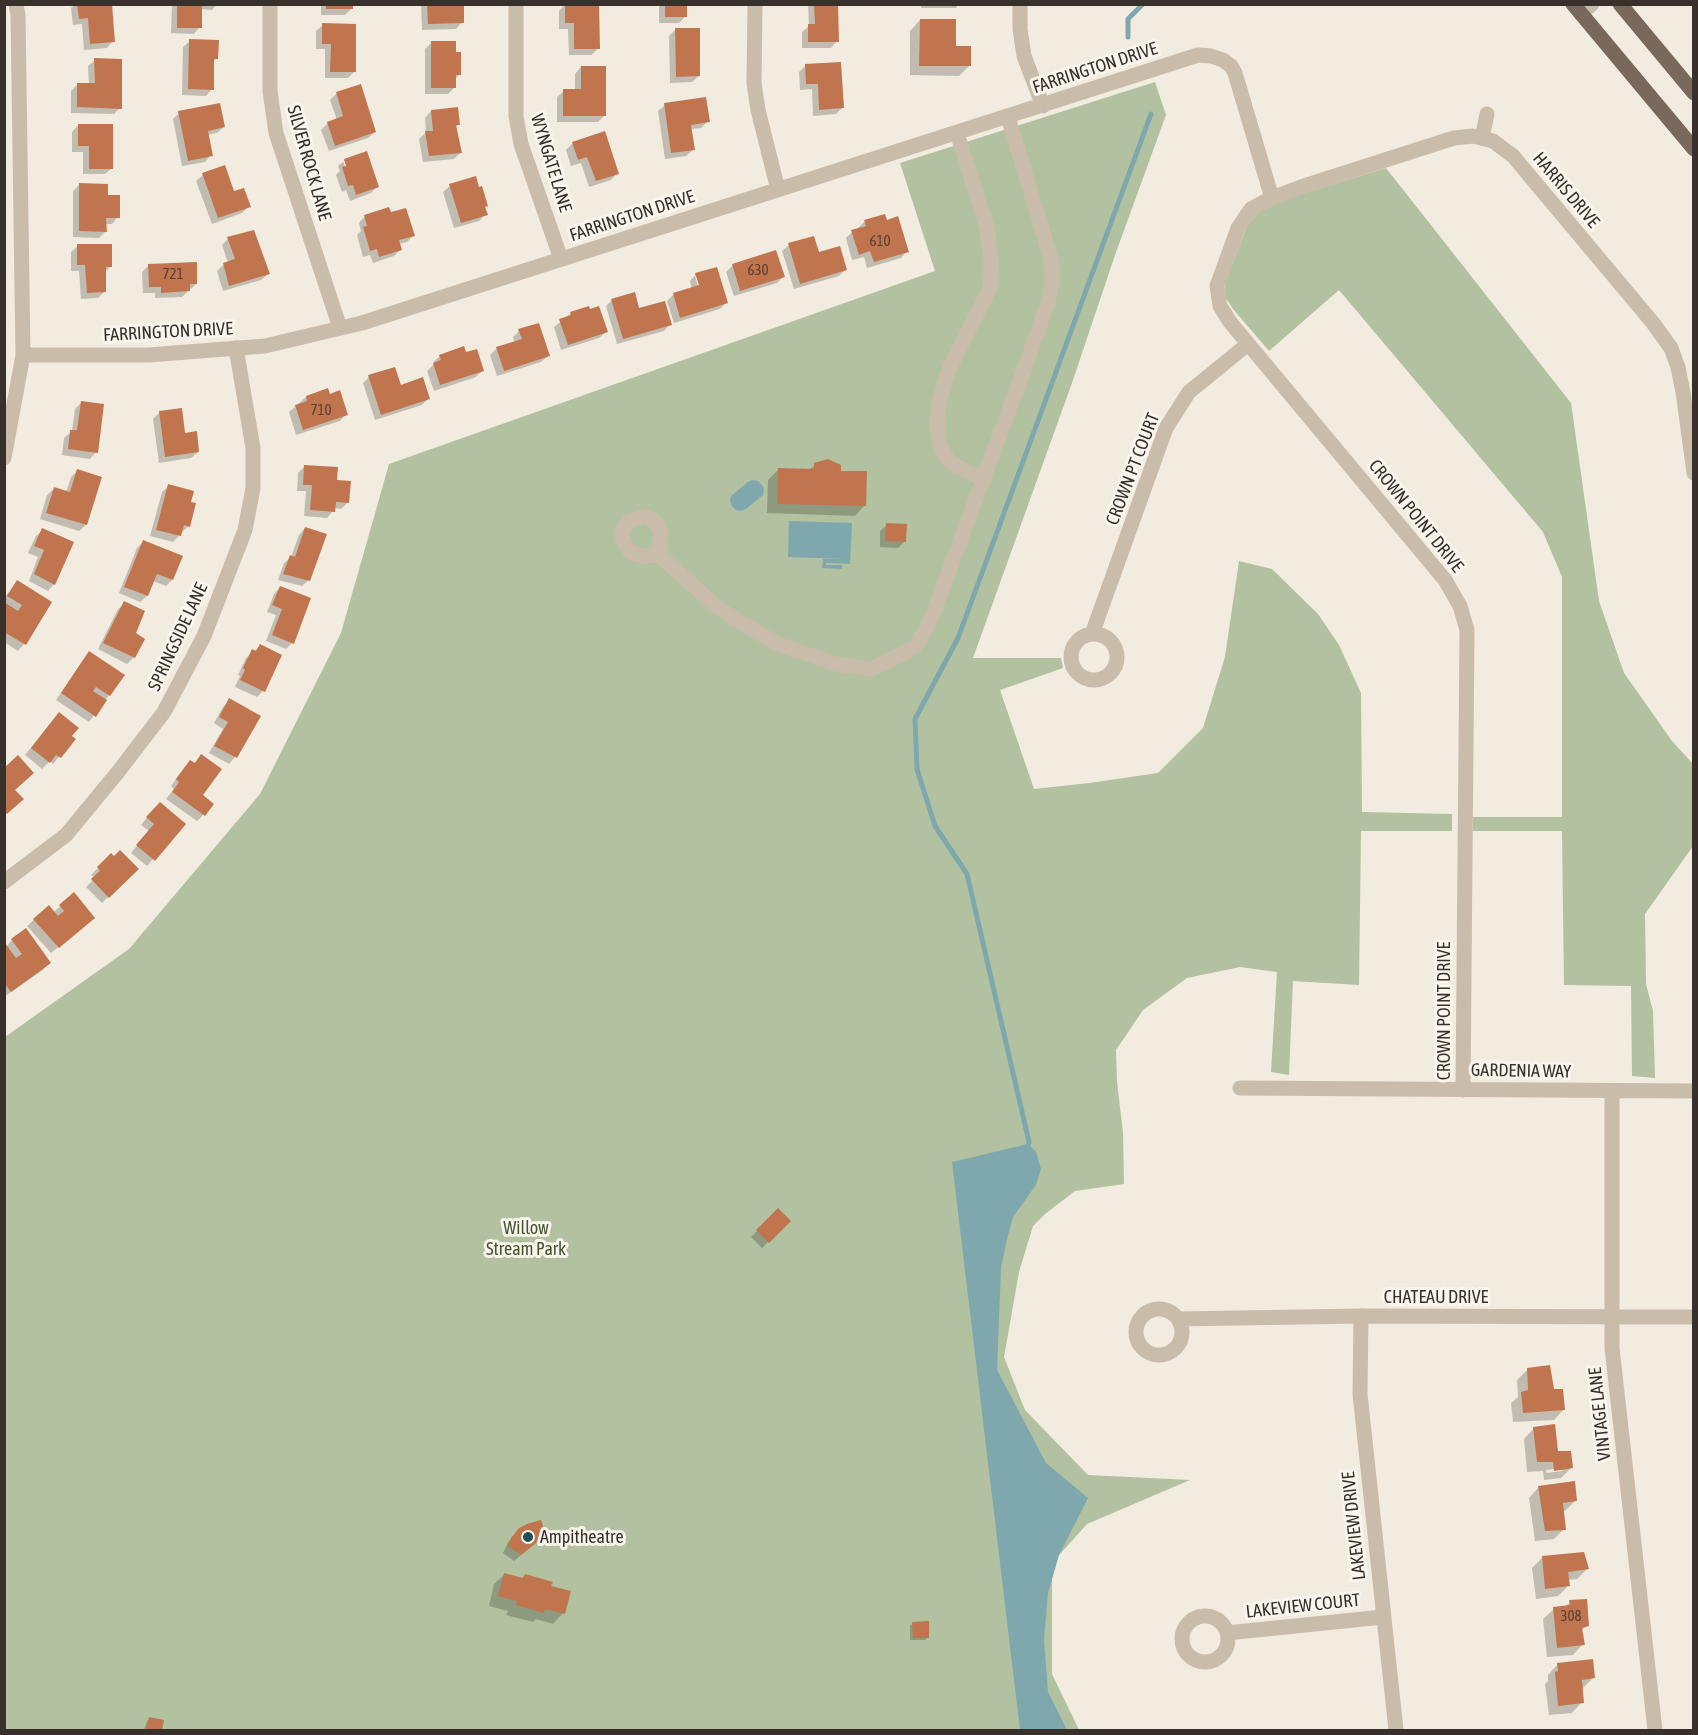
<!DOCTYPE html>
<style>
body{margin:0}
#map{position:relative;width:1698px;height:1735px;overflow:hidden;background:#f2ebdf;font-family:"Asap Condensed",sans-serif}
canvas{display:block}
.frame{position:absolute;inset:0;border:6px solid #38302a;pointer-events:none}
</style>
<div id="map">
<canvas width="1698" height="1735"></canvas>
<div class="frame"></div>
</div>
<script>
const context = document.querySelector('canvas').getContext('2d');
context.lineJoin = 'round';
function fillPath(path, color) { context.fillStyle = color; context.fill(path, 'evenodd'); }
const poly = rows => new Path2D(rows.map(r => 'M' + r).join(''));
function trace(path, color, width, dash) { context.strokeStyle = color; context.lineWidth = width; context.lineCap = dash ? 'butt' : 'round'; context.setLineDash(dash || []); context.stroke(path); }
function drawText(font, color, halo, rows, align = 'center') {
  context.font = font + ' "Asap Condensed",sans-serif'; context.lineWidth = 6; context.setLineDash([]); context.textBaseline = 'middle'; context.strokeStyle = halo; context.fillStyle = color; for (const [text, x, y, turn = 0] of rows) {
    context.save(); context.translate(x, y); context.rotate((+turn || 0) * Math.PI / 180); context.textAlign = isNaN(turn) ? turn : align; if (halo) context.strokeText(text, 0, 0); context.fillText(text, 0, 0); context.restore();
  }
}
fillPath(poly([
 [1155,82,1166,115,1115,255,1073,380,973,658,1061,658,1063,668,1000,690,1034,789,1089,783,1158,773,1203,728,1225,657,1239,561,1272,569,1318,614,1339,645,1361,693,1362,812,1452,814,1452,831,1361,831,1359,985,1293,981,1289,1075,1271,1072,1277,972,1240,967,1187,978,1143,1010,1116,1050,1117,1082,1123,1133,1124,1184,1075,1191,1045,1214,1033,1226,1019,1272,1004,1357,1025,1410,1088,1475,1190,1480,1087,1524,1052,1563,1052,1674,1079,1730,5,1730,5,1037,129,949,260,794,341,633,389,464,935,271,900,163],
 [1386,168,1571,403,1599,601,1624,673,1672,741,1693,764,1693,846,1645,914,1646,984,1653,1011,1655,1078,1632,1076,1631,986,1564,985,1562,831,1473,831,1473,817,1562,817,1562,577,1543,532,1339,290,1269,351,1233,309,1226,298,1225,289,1226,281,1247,226,1258,213,1279,201]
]), '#b2c19f');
fillPath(poly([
 [753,480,758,481,762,485,764,489,763,495,746,509,741,511,736,510,732,506,730,501,731,496,748,482],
 [789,521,852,523,850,564,826,563,826,565,842,565,842,569,822,568,823,559,846,559,788,557],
 [1028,1144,1036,1152,1041,1169,1036,1185,1013,1217,1008,1235,1001,1268,997,1370,1046,1463,1088,1498,1059,1555,1048,1593,1044,1640,1048,1692,1067,1730,1020,1730,952,1162]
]), '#7fa8ae');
fillPath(poly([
 [75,4,111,4,113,41,107,48,84,50,82,24,73,25,71,8],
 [172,4,217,4,212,10,200,9,200,27,194,34,171,33],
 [321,4,352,4,352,8,345,15,321,15],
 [421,4,462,4,462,22,456,29,422,30],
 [565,4,598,48,592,55,569,55,568,29,559,29,559,11],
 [659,4,686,4,686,16,679,23,659,23],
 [808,4,837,4,837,41,831,48,802,48,802,32,809,26],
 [921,4,959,4,956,8,921,8],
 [920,20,954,47,969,66,959,76,910,75,910,31],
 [323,25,354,72,348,78,325,78,325,49,316,49,316,31],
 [675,30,699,76,692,82,670,83,669,36],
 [190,41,217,58,212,62,212,89,206,96,182,95,183,47],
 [432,42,454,54,460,74,455,79,455,87,448,94,425,94,425,49],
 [95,60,120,108,114,114,71,113,71,91,78,84,89,84,88,66],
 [806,65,842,108,836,114,813,116,812,89,800,90,799,72],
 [581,67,605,115,598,122,557,122,557,97,564,91,575,91,575,74],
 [360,86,375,132,368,138,329,151,321,130,328,123,337,120,330,100,336,94],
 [665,105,708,121,701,128,690,129,693,150,686,156,665,159,658,111],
 [431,111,459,124,455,128,461,152,454,159,423,162,419,139,426,132,425,118],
 [179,113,224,127,217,133,207,135,211,155,205,162,182,166,173,119],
 [78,125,112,168,105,174,83,174,83,152,72,152,72,132],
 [604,133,617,173,611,180,589,187,581,163,571,166,566,150,572,144],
 [345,160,377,187,371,193,350,201,346,190,342,192,336,175,340,171,338,166],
 [343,161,346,161,347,173],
 [203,175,234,193,249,206,242,213,212,224,196,181],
 [79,185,107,196,118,217,112,224,105,224,106,231,99,238,73,237,73,191],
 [450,186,487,206,484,208,486,214,479,221,454,228,443,192],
 [365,216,413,236,407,242,399,244,400,250,394,256,373,263,370,255,363,257,357,235,361,231,359,223],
 [865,221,907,251,901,258,867,268,864,257,852,260,846,238,852,232,859,229,858,228],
 [228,239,268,274,261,280,223,291,217,271,223,265,228,263,222,245],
 [789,245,818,254,846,269,839,276,794,289,782,251],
 [78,246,111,266,105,272,105,291,98,298,81,299,79,271,71,271,71,252],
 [149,265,196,284,182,297,155,298,155,293,143,293,142,272],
 [733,265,783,277,777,283,734,296,726,272],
 [696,274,726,303,720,309,674,323,667,301,674,294,692,289,690,281],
 [695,276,698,276,702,292,700,293],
 [612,300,638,310,670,324,664,331,617,344,606,306],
 [571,313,606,332,599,338,561,350,554,327],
 [519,331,548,356,541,362,497,376,490,355,497,348,515,343,513,337],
 [465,354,482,371,476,377,434,391,427,371,434,364,433,362,440,356],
 [369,377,400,387,429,398,422,405,375,420,363,383],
 [329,396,346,414,340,421,296,435,289,412,306,397],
 [81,403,96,452,90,459,62,455,64,438,72,431,75,409],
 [160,412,184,435,198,452,191,458,159,463,153,419],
 [815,465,865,505,855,516,767,513,768,480,778,470,809,470],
 [305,466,336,481,348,502,341,509,334,508,333,511,327,518,304,516,306,491,297,491,298,473],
 [78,470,86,525,79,531,40,519,47,495,54,489,66,493,71,477],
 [169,486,189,503,189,526,182,532,181,532,179,536,173,542,150,536,162,492],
 [887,525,905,541,898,548,880,547,880,531],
 [305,528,309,580,302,586,278,580,284,563,291,557,299,535],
 [43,530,54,584,48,591,29,581,38,557,28,553,36,536],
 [143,542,172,580,166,586,153,581,147,596,140,602,119,593,137,548],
 [17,582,50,603,24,644,18,651,4,642,4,598],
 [280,587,292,643,286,649,266,641,276,615,267,612,274,594],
 [125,603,134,634,134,657,127,664,98,649,118,609],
 [260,646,263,691,257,697,235,687,240,676,238,675,246,658],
 [90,653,109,695,89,722,56,700,83,660],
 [230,700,259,717,235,757,229,764,209,753,223,729,214,723,223,707],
 [53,720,74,739,53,764,50,761,42,769,25,755],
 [201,756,200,796,203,815,197,821,166,799,174,789,171,786,184,768,190,762,194,764],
 [153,810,184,824,147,866,131,853,149,831,141,825],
 [111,855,137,869,102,903,86,887,95,878,91,875],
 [74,894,87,924,51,953,27,926,48,907,53,913],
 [12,940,49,963,43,970,4,997,4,946,6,947],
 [778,1210,789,1221,762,1248,751,1237],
 [1527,1370,1553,1391,1564,1409,1554,1420,1513,1422,1511,1403,1518,1397,1517,1380],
 [1534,1428,1571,1468,1561,1478,1544,1480,1543,1471,1527,1472,1524,1439],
 [1562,1468,1562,1471,1547,1473,1546,1470],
 [1539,1487,1575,1501,1565,1511,1562,1511,1564,1529,1554,1539,1535,1541,1529,1498],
 [523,1527,545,1535,514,1561,503,1553,508,1542],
 [1542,1558,1587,1569,1577,1579,1568,1580,1568,1586,1558,1596,1536,1599,1532,1568],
 [505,1574,522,1579,525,1576,549,1587,563,1613,553,1624,536,1619,533,1622,506,1615,508,1611,489,1606,494,1584],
 [1570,1602,1587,1625,1581,1631,1583,1644,1573,1655,1547,1657,1543,1619,1554,1609,1565,1607],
 [913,1623,928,1637,925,1640,910,1640,910,1626],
 [1558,1664,1594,1677,1583,1688,1581,1688,1582,1702,1572,1713,1549,1715,1545,1684,1548,1681,1548,1675],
 [150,1718,162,1721,160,1730,144,1730,147,1721]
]), '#0003');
trace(poly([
 [1128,37,1128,19,1143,4],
 [1027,1149,1029,1142,967,874,935,826,917,769,915,719,958,638,1151,114]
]), '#7fa8ae', 5);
fillPath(poly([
 [77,4,112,4,115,42,90,44,88,18,79,19],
 [177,4,202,4,202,28,177,28],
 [326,4,353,4,353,9,326,9],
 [427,4,464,4,464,23,428,24],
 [565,4,599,4,600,49,574,49,574,23,565,23],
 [665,4,687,4,687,17,665,17],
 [814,4,838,4,839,42,808,42,808,24,815,24],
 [920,19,956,19,956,46,971,46,971,66,919,66],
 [322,23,356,24,356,72,330,72,331,44,322,44],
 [675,28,700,28,700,76,676,77],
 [189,39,219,40,218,59,214,59,214,90,188,89],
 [431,41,456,41,456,52,461,52,461,75,456,75,456,88,431,88],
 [94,58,122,59,122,109,77,107,77,83,95,83],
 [841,62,844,108,819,110,818,84,806,84,805,64],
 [581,66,606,66,606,116,563,116,563,89,581,89],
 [361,84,376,132,335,146,327,122,343,116,336,92],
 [706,97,710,122,691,125,695,150,671,153,664,103],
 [220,103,225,127,208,131,213,156,188,161,178,111],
 [458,107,460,125,456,125,462,153,429,156,425,131,433,131,431,110],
 [78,124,113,124,113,169,89,169,89,146,78,146],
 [605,131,619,174,596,181,587,157,578,160,572,142],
 [367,151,379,187,356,195,353,185,348,186,342,167,346,166,344,159],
 [225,165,234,191,244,188,251,207,218,218,202,173],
 [476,176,479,187,482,186,488,206,485,207,488,215,461,223,449,184],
 [79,183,108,184,108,195,120,195,120,218,106,218,107,232,79,231],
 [389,207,391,212,406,208,415,236,399,240,402,250,379,257,377,249,370,251,363,227,367,226,364,215],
 [885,214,887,220,898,216,909,252,874,262,870,251,859,255,851,230,866,226,864,220],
 [254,230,270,274,229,286,223,263,235,259,227,237],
 [814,236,819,252,840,246,847,270,800,284,788,243],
 [77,244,112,244,112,267,106,267,106,292,87,293,85,265,77,265],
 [776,250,785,277,740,291,732,264],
 [197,262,197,284,190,284,190,291,161,293,161,287,149,287,148,264],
 [717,267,728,303,680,318,673,293,699,285,695,273],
 [635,292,639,308,665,301,672,325,623,339,611,299],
 [589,306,590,309,599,306,608,332,568,345,559,319,571,315,570,312],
 [539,323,550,356,504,371,496,347,522,339,518,329],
 [464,346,466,352,477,349,484,371,440,385,433,363,441,360,439,355],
 [395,367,401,385,423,377,430,399,381,415,368,375],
 [328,388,330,394,340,390,348,415,303,430,295,405,307,401,306,396],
 [81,401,104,404,98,453,68,449,70,430,77,430],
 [182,408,185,433,197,431,199,452,165,457,159,411],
 [828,459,841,465,841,471,867,471,866,506,777,504,778,468,814,469,814,463],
 [304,465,338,467,337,480,351,481,349,503,336,502,335,512,310,510,312,485,303,485],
 [77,469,102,477,87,525,46,513,54,487,70,492],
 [168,484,194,491,191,502,196,503,190,527,184,525,181,536,156,530],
 [886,523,907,524,906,542,885,541],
 [305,527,327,534,310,581,283,574,290,555,295,557],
 [42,528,74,542,55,585,34,574,44,550,34,546],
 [143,540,183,556,173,580,157,574,148,596,124,587],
 [17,580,52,602,26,645,4,632,4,602,18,611,22,605,7,596],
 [280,586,311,598,294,644,272,635,282,609,272,605],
 [124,601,145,611,136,633,145,639,135,658,103,643],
 [260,644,282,655,265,692,240,680,245,670,243,668,252,649,256,651],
 [89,651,125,675,110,696,96,687,93,691,107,700,96,717,61,693],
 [229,698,261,716,237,758,214,746,228,722,219,717],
 [59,712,79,728,72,736,76,739,61,758,56,755,50,763,31,748],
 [201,754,222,769,203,795,214,804,205,816,172,792,179,782,176,779,190,760,195,763],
 [18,755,34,773,15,790,24,799,7,814,4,811,4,768],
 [160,802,186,824,155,861,136,845,154,824,146,817],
 [120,850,139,869,109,898,91,879,100,871,97,867,111,853,114,856],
 [74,892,95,918,59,948,33,919,49,905,58,916,64,911,59,905],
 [26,928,51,963,11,992,5,984,5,943,16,958,22,954,11,939],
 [778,1208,791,1221,769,1243,756,1230],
 [1550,1365,1554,1389,1563,1389,1565,1410,1523,1413,1521,1392,1528,1390,1527,1368],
 [1555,1424,1558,1451,1571,1451,1573,1468,1554,1471,1553,1462,1537,1462,1533,1427],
 [1575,1481,1577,1501,1563,1503,1566,1530,1545,1531,1538,1486],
 [541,1520,546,1535,521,1555,508,1546,511,1538,519,1528,527,1524],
 [1584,1552,1589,1569,1568,1572,1570,1586,1545,1589,1542,1556],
 [504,1573,523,1578,525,1574,553,1582,551,1586,571,1591,565,1614,545,1609,544,1613,516,1605,517,1601,498,1596],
 [1587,1599,1589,1626,1582,1628,1585,1645,1557,1648,1553,1607,1570,1605,1569,1600],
 [929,1621,929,1638,913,1638,912,1622],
 [1593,1659,1595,1678,1582,1680,1584,1703,1558,1706,1555,1672,1558,1671,1557,1663],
 [149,1717,164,1720,162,1730,146,1730]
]), '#c1754e');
trace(poly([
 [270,4,270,91,276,133,340,328],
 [516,4,516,116,521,144,561,259],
 [755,4,754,83,758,110,778,190],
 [1020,4,1020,29,1024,56,1043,106],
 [1581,14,1592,4],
 [957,133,987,228,991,262,990,288,949,369,939,402,937,425,940,446,948,460,962,469,983,479],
 [1482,138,1487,114],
 [1272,198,1301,187,1454,138,1473,136,1493,141,1513,156,1653,323,1671,348,1678,367,1683,392,1694,473],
 [23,355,148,355,265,346,362,323,1198,55,1211,56,1223,60,1231,66,1235,73,1272,198,1251,209,1238,228,1217,286,1220,306,1230,322,1445,580,1460,606,1467,630,1463,1090],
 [4,458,23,355,18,15,16,4],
 [659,555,661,532,657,524,648,517,641,517,628,522,624,527,622,534,623,541,630,552,643,556,659,555,717,607,743,624,778,644,839,665,872,669,908,651,916,645,930,622,1025,367,1048,302,1052,284,1051,259,1008,117],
 [1092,634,1166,428,1189,392,1248,344],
 '1071 657a23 23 0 1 1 46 0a23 23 0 1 1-46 0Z',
 [4,882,66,835,118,772,164,712,204,636,245,530,253,488,253,448,236,348],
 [1240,1088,1694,1091],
 [1612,1091,1612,1348,1655,1730],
 '1136 1332a23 23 0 1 1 46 0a23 23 0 1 1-46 0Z',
 [1361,1316,1360,1394,1396,1730],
 [1178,1319,1361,1316,1694,1317],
 '1182 1639a23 23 0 1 1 46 0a23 23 0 1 1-46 0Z',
 [1227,1633,1383,1617]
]), '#cabcab', 15);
trace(poly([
 [1573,4,1694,149],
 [1620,4,1694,93]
]), '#79685c', 15);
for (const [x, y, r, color] of [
 [528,1537,6,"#214f58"]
]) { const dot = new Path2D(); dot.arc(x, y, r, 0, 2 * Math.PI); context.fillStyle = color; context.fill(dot); trace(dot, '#f9f4ec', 2); }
drawText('15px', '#5a4133', null, [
 ["610",880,241],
 ["630",758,270],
 ["721",173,274],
 ["710",321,410],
 ["308",1571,1616]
]);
drawText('18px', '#38302a', '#f9f4ec', [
 ["FARRINGTON DRIVE",1095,68,-18],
 ["SILVER ROCK LANE",309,163,74],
 ["WYNGATE LANE",551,163,73],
 ["HARRIS DRIVE",1566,190,50],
 ["FARRINGTON DRIVE",632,216,-18],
 ["FARRINGTON DRIVE",168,332,-3],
 ["CROWN PT COURT",1133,469,-69],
 ["CROWN POINT DRIVE",1416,516,51],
 ["SPRINGSIDE LANE",178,637,-65],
 ["CROWN POINT DRIVE",1444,1011,-90],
 ["GARDENIA WAY",1521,1071,1],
 ["CHATEAU DRIVE",1436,1297],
 ["VINTAGE LANE",1600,1414,-96],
 ["LAKEVIEW DRIVE",1354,1526,-96],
 ["LAKEVIEW COURT",1303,1606,-6]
]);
drawText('18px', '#44552f', '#f9f4ec', [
 ["Willow",526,1228],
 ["Stream Park",526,1249]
]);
drawText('18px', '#38302a', '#f9f4ec', [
 ["Ampitheatre",540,1537]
], 'left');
</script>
